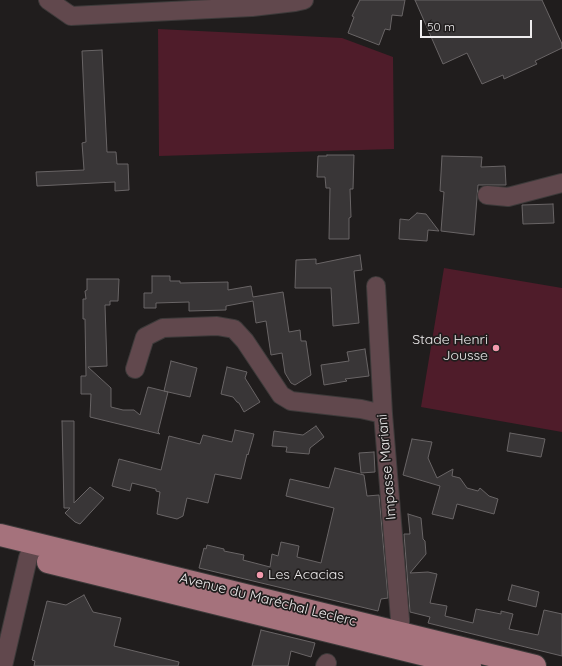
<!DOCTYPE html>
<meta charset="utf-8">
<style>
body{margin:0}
#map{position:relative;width:562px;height:666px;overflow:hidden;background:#201d1d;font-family:Quicksand,sans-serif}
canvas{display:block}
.scale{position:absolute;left:420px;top:20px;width:112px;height:18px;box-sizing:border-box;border:2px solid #eeeced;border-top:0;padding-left:5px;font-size:12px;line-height:14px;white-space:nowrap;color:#eeeced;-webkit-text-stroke:3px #201d1d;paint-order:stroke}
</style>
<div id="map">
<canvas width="562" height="666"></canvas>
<div class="scale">50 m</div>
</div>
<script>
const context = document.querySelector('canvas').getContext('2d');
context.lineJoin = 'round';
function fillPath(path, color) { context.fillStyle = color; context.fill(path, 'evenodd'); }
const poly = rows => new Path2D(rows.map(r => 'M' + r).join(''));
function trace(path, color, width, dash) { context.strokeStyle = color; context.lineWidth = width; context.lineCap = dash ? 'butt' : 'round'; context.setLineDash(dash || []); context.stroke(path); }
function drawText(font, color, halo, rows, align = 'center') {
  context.font = font + ' Quicksand,sans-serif'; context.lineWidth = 3.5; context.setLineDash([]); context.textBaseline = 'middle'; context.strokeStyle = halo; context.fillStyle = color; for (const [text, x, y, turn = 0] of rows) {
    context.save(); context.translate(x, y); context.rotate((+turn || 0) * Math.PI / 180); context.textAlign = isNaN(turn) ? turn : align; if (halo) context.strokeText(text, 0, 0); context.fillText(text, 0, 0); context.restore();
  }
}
fillPath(poly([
 [158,29,342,38,393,57,394,149,159,156],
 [444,268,562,288,562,432,421,407]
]), '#4f1c2a');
const building = poly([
 [360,0,405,0,402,16,392,15,390,30,385,29,379,45,348,33,354,17,352,16,360,0],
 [415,0,542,0,562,44,562,48,535,61,537,64,504,79,503,75,482,84,467,53,443,64,415,0],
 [102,50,107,152,116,152,117,164,128,164,129,190,115,191,115,182,37,186,36,172,84,170,82,143,86,142,82,51,102,50],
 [327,155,354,155,353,189,350,189,351,217,349,218,349,239,329,239,330,188,326,188,325,177,317,177,318,156,327,156,327,155],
 [442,156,482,157,481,167,505,166,506,185,478,185,474,235,441,231,444,192,440,191,442,156],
 [553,204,554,223,523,224,522,205,553,204],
 [417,213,426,214,439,231,428,230,427,241,399,239,400,219,409,220,417,213],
 [360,255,362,270,354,271,359,323,333,326,331,288,295,288,296,260,316,259,316,264,360,255],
 [152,276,170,276,170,281,180,281,180,283,228,282,228,290,251,286,253,297,283,292,289,332,300,330,301,341,306,341,311,375,295,385,291,383,285,373,282,353,271,355,266,321,256,323,253,301,226,306,226,310,189,311,189,302,156,303,156,308,144,308,144,293,152,293,152,276],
 [87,279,119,279,118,301,110,301,110,305,105,305,107,366,88,367,111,388,111,407,123,410,134,410,140,415,148,387,168,392,158,432,160,434,90,417,91,394,81,394,81,376,86,376,85,319,83,319,83,299,86,299,85,291,87,290,87,279],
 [365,349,369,376,345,379,347,381,324,385,321,365,349,361,347,352,365,349],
 [171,361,197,368,190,397,164,391,171,361],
 [227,367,247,372,245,378,260,402,244,412,239,403,237,402,233,397,221,394,227,367],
 [62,421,74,421,74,503,90,487,104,498,80,524,75,522,65,513,70,508,64,508,62,421],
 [316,426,324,437,310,448,309,454,286,452,287,447,272,446,274,431,303,435,316,426],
 [235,430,254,434,248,455,247,454,241,479,215,474,208,503,187,498,183,516,177,519,157,514,160,492,156,491,156,489,132,483,130,491,112,486,119,459,161,470,169,436,200,444,203,435,232,442,235,430],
 [510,433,545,439,541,457,507,451,510,433],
 [412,439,432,442,428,458,437,478,453,469,452,476,460,478,467,488,478,491,480,488,489,496,498,499,494,514,457,504,453,519,432,514,440,486,403,475,412,439],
 [374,452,375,472,361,473,359,453,374,452],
 [335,468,364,475,367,496,379,495,388,598,381,599,378,611,199,568,204,548,206,549,207,545,224,549,224,551,244,555,243,560,270,567,272,554,278,556,281,542,299,546,297,557,321,563,334,508,286,496,290,479,329,488,335,468],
 [408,514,421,518,423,539,425,541,426,554,410,573,428,572,437,574,430,603,447,606,445,616,473,623,476,609,501,614,501,611,513,614,509,629,538,635,544,610,562,614,562,656,428,623,430,617,410,612,404,534,410,534,408,514],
 [512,585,539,592,536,607,508,600,512,585],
 [84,595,93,612,121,618,114,646,179,662,178,666,34,666,35,661,32,660,47,601,66,605,84,595],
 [261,630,315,643,311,657,291,651,288,666,252,666,261,630]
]);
fillPath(building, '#393637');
trace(building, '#696566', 1);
const minor = poly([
 [48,0,71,16,252,7,295,2,304,0],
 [487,195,508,197,562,183],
 [376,286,383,414,400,619,400,633,398,646],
 [135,369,145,337,163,328,217,326,234,329,245,341,281,395,291,401,361,409,383,414],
 [3,666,28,558,34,543],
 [325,666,327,663]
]);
const major = poly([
 [0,535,535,666],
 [48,562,470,666]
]);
trace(minor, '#3d3a3a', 20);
trace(major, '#3d3a3a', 24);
trace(minor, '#61484d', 18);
trace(major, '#a5727c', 22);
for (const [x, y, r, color] of [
 [496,348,4,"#f29aad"],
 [260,575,4,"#f29aad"]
]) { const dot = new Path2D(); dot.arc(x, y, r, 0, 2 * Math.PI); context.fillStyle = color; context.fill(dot); trace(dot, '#201d1d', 1.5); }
drawText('14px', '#eeeced', '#201d1d', [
 ["Stade Henri",488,340],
 ["Jousse",488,356],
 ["Les Acacias",268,575,"left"]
], 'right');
drawText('14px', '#eeeced', '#201d1d', [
 ["Impasse Mariani",387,467,-95],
 ["Avenue du Maréchal Leclerc",268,600,14]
]);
</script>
